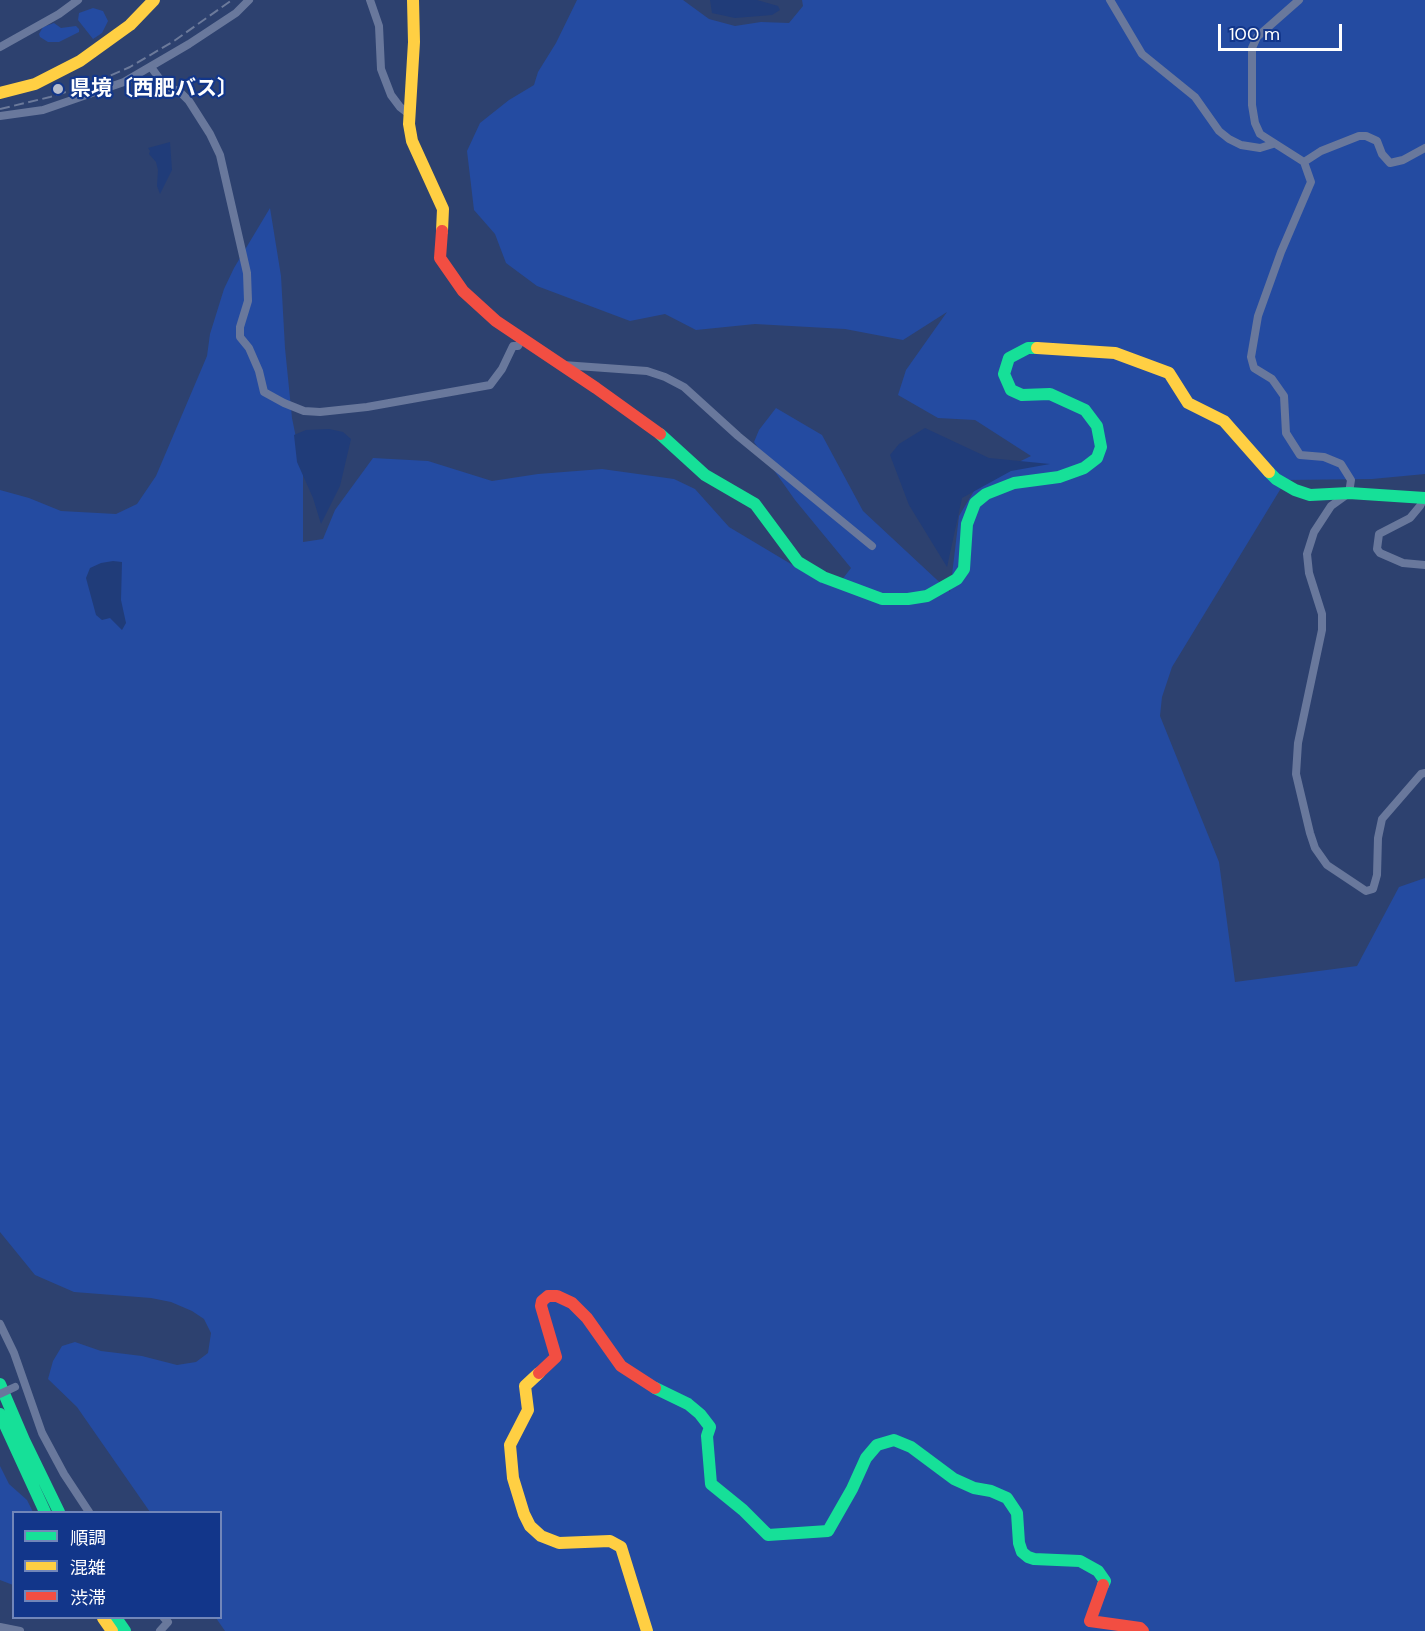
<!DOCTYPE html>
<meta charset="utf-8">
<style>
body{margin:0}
#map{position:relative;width:1425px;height:1631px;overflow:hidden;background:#2d416f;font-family:"DM Sans","Noto Sans JP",sans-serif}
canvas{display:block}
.legend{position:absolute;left:12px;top:1511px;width:210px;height:108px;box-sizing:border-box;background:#12368a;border:2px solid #7186b9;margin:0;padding:8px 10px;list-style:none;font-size:18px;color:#fff}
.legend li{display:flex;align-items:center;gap:12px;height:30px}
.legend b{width:30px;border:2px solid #7186b9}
.scale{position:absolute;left:1218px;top:24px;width:124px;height:27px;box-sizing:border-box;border:3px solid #fff;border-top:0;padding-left:8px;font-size:18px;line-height:21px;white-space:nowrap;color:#fff;-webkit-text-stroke:4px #12368a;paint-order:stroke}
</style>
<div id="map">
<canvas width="1425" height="1631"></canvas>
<ul class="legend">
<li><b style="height:8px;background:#16e098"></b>順調</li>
<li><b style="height:8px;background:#ffcf43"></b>混雑</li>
<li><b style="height:8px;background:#f24e42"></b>渋滞</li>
</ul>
<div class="scale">100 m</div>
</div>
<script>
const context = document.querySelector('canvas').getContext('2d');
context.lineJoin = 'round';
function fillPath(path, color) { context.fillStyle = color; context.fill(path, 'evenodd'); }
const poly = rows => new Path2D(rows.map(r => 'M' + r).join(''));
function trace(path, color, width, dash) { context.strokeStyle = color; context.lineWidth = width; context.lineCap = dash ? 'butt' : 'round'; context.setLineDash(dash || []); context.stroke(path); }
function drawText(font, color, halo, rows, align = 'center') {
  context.font = font + ' "DM Sans","Noto Sans JP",sans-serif'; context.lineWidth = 4.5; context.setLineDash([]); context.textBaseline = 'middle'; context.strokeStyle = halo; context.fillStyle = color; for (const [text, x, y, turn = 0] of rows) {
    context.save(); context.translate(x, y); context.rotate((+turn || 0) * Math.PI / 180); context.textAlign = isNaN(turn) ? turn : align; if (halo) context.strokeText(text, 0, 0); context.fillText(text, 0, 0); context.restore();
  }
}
fillPath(poly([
 [577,0,683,0,709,19,735,26,761,22,789,23,803,6,802,0,1425,0,1425,474,1372,479,1286,480,1172,667,1162,697,1160,716,1219,862,1235,982,1357,966,1399,887,1425,878,1425,1631,225,1631,216,1618,220,1618,220,1512,150,1512,77,1407,48,1379,53,1361,62,1346,75,1342,101,1351,142,1356,177,1365,196,1362,208,1353,211,1333,204,1319,192,1311,171,1302,151,1298,74,1292,35,1275,0,1232,0,490,29,498,61,511,116,514,137,504,156,476,207,356,210,334,224,289,234,268,270,208,281,276,285,348,292,418,303,472,303,542,323,539,335,510,373,458,428,461,492,481,538,474,602,469,674,479,695,489,729,527,811,576,838,585,851,568,795,500,754,442,759,430,776,408,822,435,863,511,950,592,959,516,980,481,1031,456,975,420,938,418,898,395,906,370,947,312,903,340,845,329,755,324,696,330,665,314,630,321,537,286,506,263,495,234,474,210,467,151,480,123,509,100,534,85,538,72,556,43],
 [93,8,103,11,108,21,102,33,93,39,78,20,79,13],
 [54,23,61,28,76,26,79,29,79,32,59,42,48,42,40,37,39,34,43,27],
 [0,1466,9,1484,27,1500,33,1512,14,1512,13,1585,0,1580]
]), '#244ba1');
fillPath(poly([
 [710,0,757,0,778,6,780,10,772,15,735,18,712,13],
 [170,142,172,170,160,194,157,186,158,170,156,162,149,154,150,151,148,148],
 [925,428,989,458,1050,464,1011,471,962,498,947,567,909,505,890,455,899,444],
 [329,429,343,432,351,439,340,486,321,524,313,498,297,462,294,435,306,430],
 [113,561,122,562,121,600,126,623,122,630,110,618,102,620,96,615,86,578,90,568,101,563]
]), '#203c79');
trace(poly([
 [370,0,379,26,381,69,391,95,400,107,409,114],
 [1110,0,1142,54,1195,97,1219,131,1229,139,1241,145,1260,148,1273,144],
 [1299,0,1257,37,1252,48,1252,105,1255,123,1260,134,1304,162,1311,182,1281,252,1258,316,1251,357,1254,368,1272,379,1284,396,1286,433,1300,455,1324,457,1341,464,1351,480,1349,493,1331,506,1314,532,1307,554,1309,573,1322,614,1322,630,1298,743,1296,774,1310,833,1315,848,1327,865,1366,891,1373,889,1377,875,1378,838,1382,819,1421,774,1425,773],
 [0,47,59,14,78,0],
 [151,67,164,85,180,92,189,101,210,134,220,155,247,273,248,301,240,327,240,337,249,348,259,371,264,392,284,403,304,411,320,412,367,407,490,385,502,369,513,346,518,346,522,339],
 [0,116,43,110,124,82,189,44,236,13,249,0],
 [1304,162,1321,151,1359,136,1366,136,1377,141,1382,154,1390,163,1403,160,1425,148],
 [563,365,647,371,665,377,684,387,738,436,872,546],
 [1424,498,1420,506,1410,518,1379,534,1377,549,1380,553,1403,563,1425,565],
 [0,1324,14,1353,42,1433,64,1474,89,1512],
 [0,1627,20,1631],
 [160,1631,168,1622,164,1618]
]), '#69789c', 8);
trace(poly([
 [660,434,705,475,755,504,798,562,823,577,882,599,908,599,927,596,957,579,964,569,967,524,975,503,986,494,1014,483,1059,477,1084,468,1097,458,1101,447,1097,426,1085,410,1050,394,1022,395,1011,390,1004,374,1009,358,1028,348,1037,348],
 [1269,472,1276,479,1295,490,1310,495,1349,493,1425,498],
 [0,1384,24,1440,59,1512],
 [655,1388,688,1404,700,1414,710,1427,707,1436,711,1484,743,1510,768,1535,828,1531,852,1489,866,1458,877,1445,894,1440,911,1447,954,1479,974,1488,991,1491,1007,1498,1017,1513,1019,1543,1022,1552,1028,1557,1034,1559,1080,1561,1098,1571,1105,1581,1103,1585],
 [0,1414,45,1512],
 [116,1618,125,1631]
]), '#16e098', 12);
trace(poly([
 [413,0,414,42,409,124,412,141,443,209,442,231],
 [0,93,35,84,80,61,130,25,154,0],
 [1037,348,1115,353,1169,373,1188,403,1224,421,1269,472],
 [539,1373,525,1386,528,1410,510,1445,513,1478,524,1514,530,1526,541,1536,559,1543,610,1541,621,1547,647,1631],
 [103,1618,112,1631]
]), '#ffcf43', 12);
trace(poly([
 [442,231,440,258,463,291,496,321,596,388,660,434],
 [539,1373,556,1357,541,1306,542,1301,548,1296,557,1296,572,1303,587,1318,621,1366,655,1388],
 [1103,1585,1090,1621,1140,1628,1143,1631]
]), '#f24e42', 12);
trace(poly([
 [0,109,50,97,91,84,130,67,174,41,232,0]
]), '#6c7a9b', 2, [10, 4.5]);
trace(poly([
 [0,1394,15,1387]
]), '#69789c', 8);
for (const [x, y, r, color] of [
 [58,89,6,"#b6bccd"]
]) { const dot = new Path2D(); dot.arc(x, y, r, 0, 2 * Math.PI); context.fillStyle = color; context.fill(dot); trace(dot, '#12368a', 2); }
drawText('bold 21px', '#fff', '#12368a', [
 ["県境〔西肥バス〕",70,89]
], 'left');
</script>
